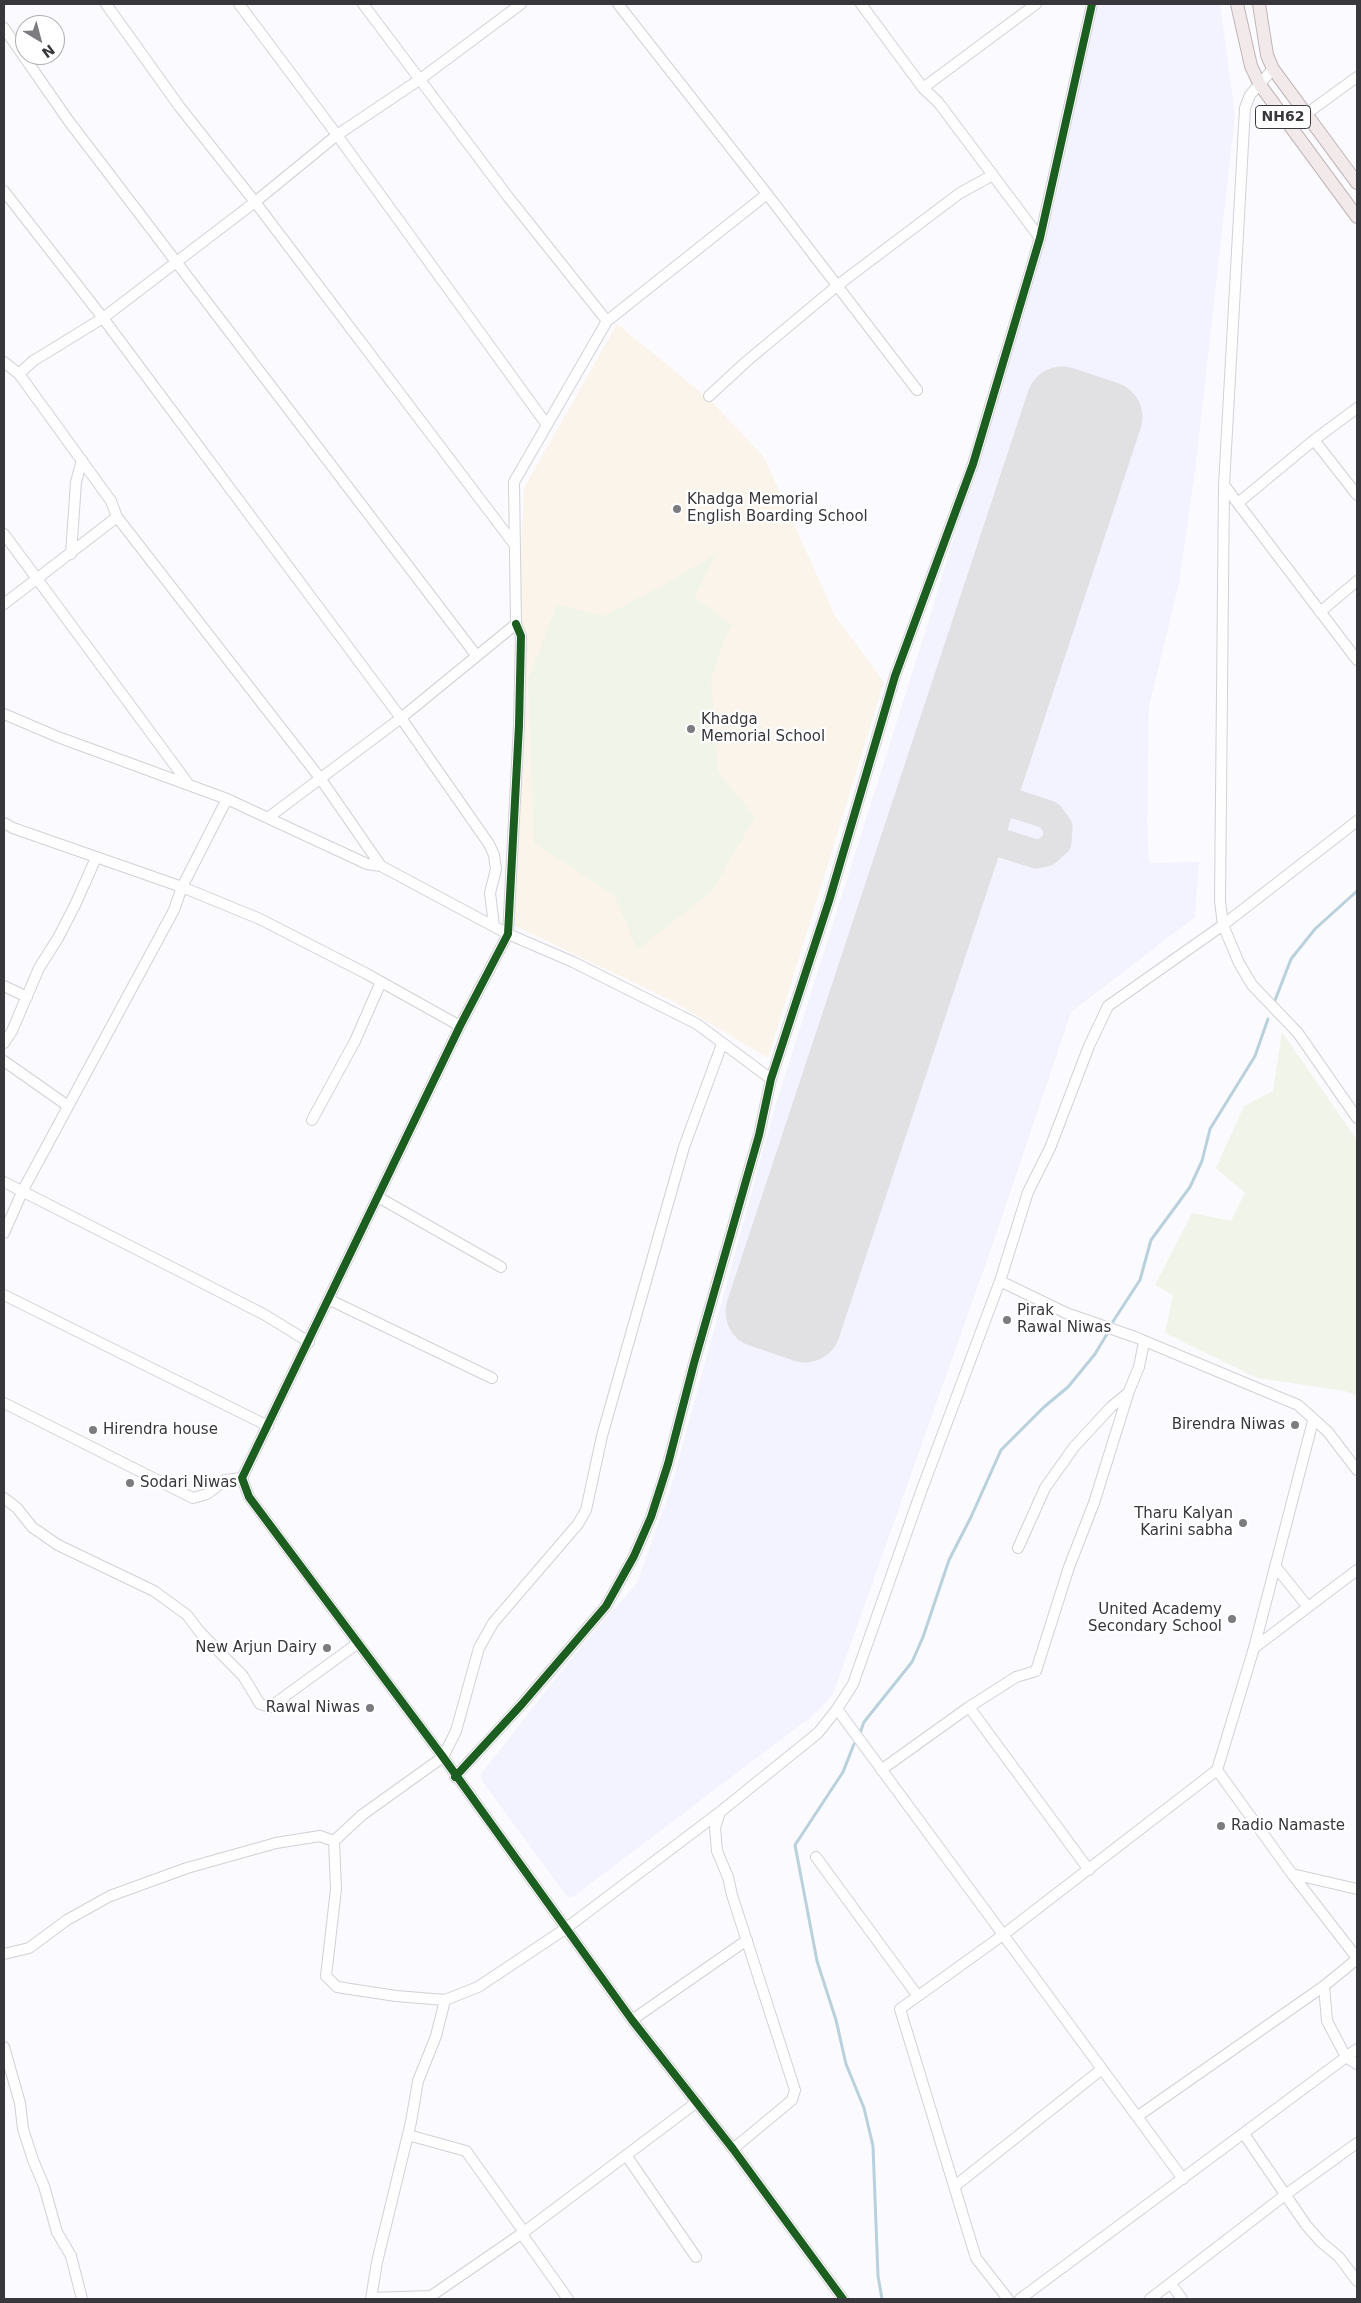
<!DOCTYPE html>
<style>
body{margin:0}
#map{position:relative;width:1361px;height:2303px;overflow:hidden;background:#fbfafe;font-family:"DejaVu Sans",sans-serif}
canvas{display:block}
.frame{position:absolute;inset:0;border:5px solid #38373c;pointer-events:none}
.north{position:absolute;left:15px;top:15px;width:50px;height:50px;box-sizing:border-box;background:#fff;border:1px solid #afafb1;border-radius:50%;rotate:143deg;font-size:14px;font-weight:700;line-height:20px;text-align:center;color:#38373c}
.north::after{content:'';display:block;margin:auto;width:18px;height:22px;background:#7c7b80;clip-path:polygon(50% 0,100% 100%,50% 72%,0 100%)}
</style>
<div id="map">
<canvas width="1361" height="2303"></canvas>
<div class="frame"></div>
<div class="north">N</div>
</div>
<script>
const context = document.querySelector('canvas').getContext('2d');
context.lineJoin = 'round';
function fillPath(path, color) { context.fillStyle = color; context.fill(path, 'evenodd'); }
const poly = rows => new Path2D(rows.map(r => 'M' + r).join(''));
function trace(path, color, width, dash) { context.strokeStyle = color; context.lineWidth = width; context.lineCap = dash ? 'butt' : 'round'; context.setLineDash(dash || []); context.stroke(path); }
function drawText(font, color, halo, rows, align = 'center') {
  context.font = font + ' "DejaVu Sans",sans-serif'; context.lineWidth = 4.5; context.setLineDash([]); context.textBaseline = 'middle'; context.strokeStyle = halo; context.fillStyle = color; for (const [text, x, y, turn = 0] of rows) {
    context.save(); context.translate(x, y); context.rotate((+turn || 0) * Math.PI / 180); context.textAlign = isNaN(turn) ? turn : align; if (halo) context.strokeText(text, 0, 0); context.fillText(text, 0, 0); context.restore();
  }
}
fillPath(poly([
 [1094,4,1220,4,1235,116,1196,462,1179,583,1149,706,1147,822,1149,863,1199,862,1195,917,1071,1012,991,1249,834,1691,829,1699,811,1717,574,1896,569,1897,565,1894,483,1782,480,1775,580,1648,637,1583,670,1491,775,1107,928,623,1060,183]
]), '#f3f2ff');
fillPath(poly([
 [617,324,709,399,764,457,835,616,884,682,768,1058,674,1002,505,921,524,488]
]), '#fbf4ea');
fillPath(poly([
 [717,553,694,597,732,625,725,638,711,679,718,772,755,817,712,891,637,950,615,896,534,843,528,679,557,605,604,616,660,587],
 [1282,1032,1357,1140,1357,1395,1345,1391,1257,1378,1165,1333,1173,1295,1155,1285,1192,1213,1231,1221,1245,1193,1216,1168,1244,1106,1273,1091]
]), '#f0f4e9');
trace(poly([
 [1274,1003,1291,959,1315,929,1357,891],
 [1112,1323,1140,1280,1151,1240,1190,1187,1202,1161,1210,1129,1255,1056,1268,1019],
 [860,1733,864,1722,912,1662,923,1637,949,1560,971,1517,1001,1450,1044,1407,1068,1387,1095,1354,1107,1334],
 [854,1744,843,1772,795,1845,817,1961,836,2020,846,2064,864,2108,873,2146,878,2276,882,2299]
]), '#b9d1dc', 3);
trace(poly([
 [947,826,1036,854,1046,852,1057,842,1058,827,1049,815,960,786]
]), '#e1e0e3', 29);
trace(poly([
 [1062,402,1107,417,805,1327,761,1312,1062,402]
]), '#e1e0e3', 71);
const minor = poly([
 [106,4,179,106,255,202,514,544],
 [239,4,337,135,547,425],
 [363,4,509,198,607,321],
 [618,4,767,194,917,390],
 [861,4,923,88,938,102,1040,238],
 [4,28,68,120,476,655],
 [1273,69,1250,95,1245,108,1224,485,1220,901,1223,925,1239,963,1252,985,1298,1033,1357,1118],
 [923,88,1036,4],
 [1306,114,1357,77],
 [4,191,103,318,401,718,489,844,494,855,496,869,490,893,494,926],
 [4,362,19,374],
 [709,396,747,361,838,285,960,193,993,175],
 [1314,440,1357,495],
 [1224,485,1357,660],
 [1238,503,1314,440,1357,408],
 [117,517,320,778,381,866],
 [4,534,187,782],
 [71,554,76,482,82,460],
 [4,604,117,517,111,501,19,374,33,361,103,318,255,202,337,135,419,80,521,4],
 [1320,612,1357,581],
 [516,624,521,636,519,725,508,934,460,1026,242,1478,249,1497,443,1757,632,2020,733,2149,843,2299],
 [4,714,58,737,227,799,367,864,381,866,508,934,573,962,697,1024,771,1079],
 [227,799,182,887,260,919,367,974,460,1026],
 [269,817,401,718,516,624,514,482,607,321,767,194],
 [4,823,13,828,182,887,174,910,23,1190,4,1233],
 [4,986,27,997],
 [4,1043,12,1031,39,968,58,938,75,905,96,858],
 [4,1061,68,1106],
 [312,1120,355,1041,381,982],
 [4,1182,199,1281,265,1315,309,1342],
 [378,1197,501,1267],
 [1000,1281,1066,1313,1135,1337,1298,1405,1328,1432,1357,1470],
 [4,1295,268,1426],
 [330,1300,492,1378],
 [4,1403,193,1498,207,1494,225,1480,242,1478],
 [4,1498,17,1508,32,1527,58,1545,154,1591,187,1615,199,1631,243,1676,260,1704,270,1707,358,1643],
 [1018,1548,1045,1488,1074,1447,1111,1407,1128,1393],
 [1275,1566,1308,1607],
 [1254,1648,1357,1570],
 [969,1707,1089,1870],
 [837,1709,1183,2179],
 [881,1770,969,1707,1016,1677,1036,1671,1069,1567,1094,1503,1129,1391,1139,1367,1144,1342],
 [1217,1770,1292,1874,1357,1958],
 [455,1777,522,1704,606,1606,634,1556,651,1517,668,1464,694,1363,759,1135,771,1079,829,901,895,676,973,464,1040,238,1092,4],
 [720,1812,715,1828,717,1851,728,1877,732,1895,795,2090,792,2100,733,2149],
 [816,1857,917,1995],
 [1292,1874,1357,1889],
 [4,1954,29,1948,67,1920,110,1896,187,1868,276,1843,320,1836,334,1841],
 [1324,1986,1327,2021,1346,2057,1357,2064],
 [445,2000,396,1996,337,1987,326,1976,336,1889,334,1841,362,1815,443,1757,456,1731,479,1648,493,1623,578,1524,586,1510,602,1436,684,1147,722,1044],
 [632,2020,747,1940],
 [4,2047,20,2103,23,2129,33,2160,44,2186,57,2232,71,2256,82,2299],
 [1138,2116,1324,1986,1357,1959],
 [1244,2134,1306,2225,1321,2242,1339,2257,1357,2281],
 [408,2135,466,2151,524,2232],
 [626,2155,696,2257],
 [955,2186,1102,2069],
 [521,2233,568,2299],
 [1171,2284,1182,2299],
 [371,2298,431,2296,524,2232,697,2102],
 [371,2299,377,2262,411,2122,418,2081,436,2036,445,2000,478,1987,565,1929,720,1812,818,1733,837,1709,853,1684,922,1489,1000,1281,1028,1192,1050,1148,1089,1046,1108,1006,1223,925,1357,821],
 [1008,2299,976,2258,900,2009,1003,1935,1217,1770,1254,1648,1313,1421],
 [1020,2299,1357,2049],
 [1150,2299,1285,2195,1357,2143]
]);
const major = poly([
 [1237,4,1251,66,1260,85,1357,217],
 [1259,4,1267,55,1273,69,1357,183]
]);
trace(minor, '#d2d1d5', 12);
trace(major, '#c0b4b6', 14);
trace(minor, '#fefeff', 10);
trace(major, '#f2eaea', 12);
trace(poly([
 [516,624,521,636,519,725,508,934,460,1026,242,1478,249,1497,443,1757,632,2020,733,2149,843,2299],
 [455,1777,522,1704,606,1606,634,1556,651,1517,668,1464,694,1363,759,1135,771,1079,829,901,895,676,973,464,1040,238,1092,4]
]), '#1b5e20', 8);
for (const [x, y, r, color] of [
 [677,509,5,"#7c7b80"],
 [691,729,5,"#7c7b80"],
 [1007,1320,5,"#7c7b80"],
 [1295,1425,5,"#7c7b80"],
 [93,1430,5,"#7c7b80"],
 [130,1483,5,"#7c7b80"],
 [1243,1523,5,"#7c7b80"],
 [1232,1619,5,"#7c7b80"],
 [327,1648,5,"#7c7b80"],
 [370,1708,5,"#7c7b80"],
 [1221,1826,5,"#7c7b80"]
]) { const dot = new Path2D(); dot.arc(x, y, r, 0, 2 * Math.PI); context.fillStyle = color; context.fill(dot); trace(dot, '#fff', 2); }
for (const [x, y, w] of [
 [1283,117,55]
]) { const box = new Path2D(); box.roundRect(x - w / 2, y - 11.5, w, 23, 4); context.fillStyle = '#fff'; context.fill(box); trace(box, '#38373c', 1); }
drawText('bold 14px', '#38373c', null, [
 ["NH62",1283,117]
]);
drawText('15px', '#38373c', '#fff', [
 ["Khadga Memorial",687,500],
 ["English Boarding School",687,517],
 ["Khadga",701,720],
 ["Memorial School",701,737],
 ["Pirak",1017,1311],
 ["Rawal Niwas",1017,1328],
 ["Birendra Niwas",1285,1425,"right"],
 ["Hirendra house",103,1430],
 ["Sodari Niwas",140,1483],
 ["Tharu Kalyan",1233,1514,"right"],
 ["Karini sabha",1233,1531,"right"],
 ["United Academy",1222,1610,"right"],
 ["Secondary School",1222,1627,"right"],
 ["New Arjun Dairy",317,1648,"right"],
 ["Rawal Niwas",360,1708,"right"],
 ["Radio Namaste",1231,1826]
], 'left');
</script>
